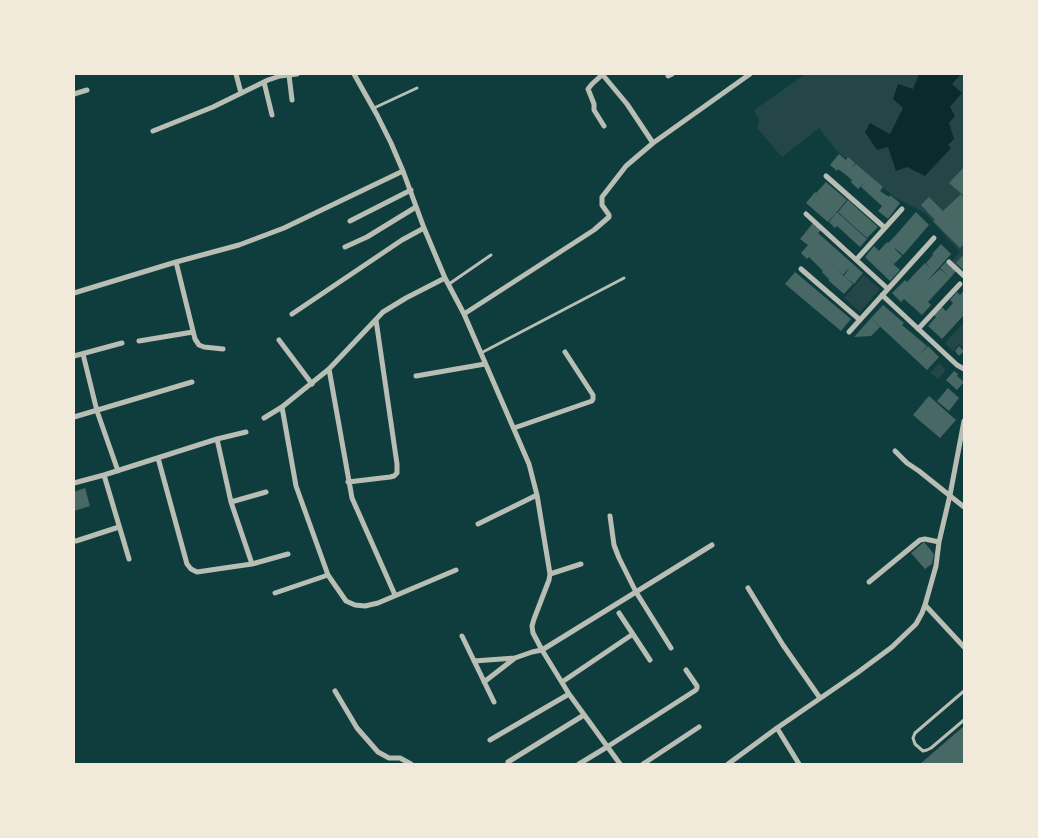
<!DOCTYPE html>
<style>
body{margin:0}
#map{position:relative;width:1038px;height:838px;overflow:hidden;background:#0f3d3e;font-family:"Exo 2",sans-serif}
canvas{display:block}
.frame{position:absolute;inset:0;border:75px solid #f1e9da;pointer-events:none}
</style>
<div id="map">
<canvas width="1038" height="838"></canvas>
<div class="frame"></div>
</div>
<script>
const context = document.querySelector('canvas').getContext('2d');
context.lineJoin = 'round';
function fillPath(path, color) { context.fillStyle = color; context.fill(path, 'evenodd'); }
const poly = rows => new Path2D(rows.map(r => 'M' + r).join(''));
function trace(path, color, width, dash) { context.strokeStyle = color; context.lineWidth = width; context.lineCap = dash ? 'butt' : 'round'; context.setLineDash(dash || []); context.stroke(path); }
fillPath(poly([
 [806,74,964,74,964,274,951,262,960,252,925,213,896,198,837,151,819,128,782,157,757,128,759,120,754,110],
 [864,275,880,289,860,312,844,298],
 [964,322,964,348,959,344,953,351,945,343],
 [939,363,946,370,938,379,930,373]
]), '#244646');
fillPath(poly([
 [919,74,961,74,952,84,962,93,950,107,955,116,949,123,954,139,948,145,951,148,925,176,907,167,896,171,888,147,877,150,865,132,870,123,890,134,903,108,893,99,898,84,913,89]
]), '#0a2a2b');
fillPath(poly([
 [839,154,846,160,848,157,855,163,852,167,856,164,883,187,880,191,889,197,890,195,900,203,888,219,878,211,882,206,861,187,865,182,858,189,851,182,852,180,846,175,838,169,837,171,830,165],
 [964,167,964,196,949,183],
 [826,182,847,200,828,222,806,203,815,192,820,197,816,193],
 [961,194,964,198,964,244,960,248,933,221,935,220,921,205,929,197,943,211],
 [848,200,878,227,867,238,838,212],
 [837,212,867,239,860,247,837,226,835,228,829,222],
 [916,212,929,225,903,255,895,248,895,249,902,256,894,264,887,258,900,270,890,281,865,257,874,246,879,251,887,242,888,243,895,236],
 [813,223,821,230,818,233,863,273,854,284,844,276,850,267,843,275,829,263,853,284,844,294,828,280,829,279,822,272,823,271,809,257,807,259,801,253,808,245,800,239],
 [941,244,951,254,927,281,940,269,950,278,928,302,931,305,922,315,912,306,921,296,912,306,904,299,901,302,892,293,905,280,907,282,925,263,930,268,926,263,933,255,937,259,932,254],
 [964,254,964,270,956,263],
 [947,261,957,270,950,278,940,268],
 [795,272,851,319,841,331,785,284],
 [964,290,964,315,942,339,928,326,936,317,934,315,942,307,946,311,953,303,950,300,957,292,960,295],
 [883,305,904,323,902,325,927,346,919,355,928,346,939,357,927,370,871,318],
 [871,318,880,327,871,336,854,337],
 [959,346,964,351,959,356,955,351],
 [954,371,958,374,957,376,964,382,957,390,946,380],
 [948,388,959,398,949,411,937,401],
 [929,396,956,420,940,438,913,415],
 [85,488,90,506,74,511,74,492],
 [924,542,934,554,932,564,925,569,911,553],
 [964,726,964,764,920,764]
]), '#486865');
trace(poly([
 [374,108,417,88],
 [449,284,491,255],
 [481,353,624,278],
 [964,691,915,733,913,738,915,744,923,751,927,750,931,748,964,720]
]), '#b8beb3', 3);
trace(poly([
 [236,74,241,93],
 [354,74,377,115,391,143,403,171,424,228,445,278,464,314,529,464,537,495,550,574,549,580,534,619,532,626,533,633,542,650,569,694,620,764],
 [602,74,627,104,653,143],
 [603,74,592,84,588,89,594,104,594,110,604,126],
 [289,75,292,100],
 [668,76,672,74],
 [264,82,272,115],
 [74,94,87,90],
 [153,131,213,107,268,80,280,76,297,74],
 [826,176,885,228],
 [806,214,888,289],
 [350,221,411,190],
 [345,247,367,237,416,207],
 [856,260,902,209],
 [176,262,195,339,199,345,204,347,223,349],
 [949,262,964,276],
 [801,269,860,320],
 [74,293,176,262,239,245,284,228,403,171],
 [882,295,957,365,964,369],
 [292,314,402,240,424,228],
 [464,314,594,230,609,217,609,215,602,205,602,197,626,166,653,143,750,74],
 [918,329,960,284],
 [849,332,934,238],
 [279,340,312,384],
 [139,341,193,332],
 [83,354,97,411,118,471],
 [74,356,122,343],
 [329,369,352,498,395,595],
 [416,376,485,364],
 [282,407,296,486,328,575,346,601,355,605,365,606,378,603,456,570],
 [74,417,192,382],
 [264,418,282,407,329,369,383,312,406,298,445,278],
 [514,428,592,401,593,399,593,395,565,352],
 [217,439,231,502,252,564],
 [895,451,907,463,919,471,964,507],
 [158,458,187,564,191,569,197,572,231,567,252,564,288,554],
 [104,475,129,559],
 [348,482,390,477,394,476,397,473,397,464,376,320],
 [74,483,104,475,217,439,246,432],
 [231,502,266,492],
 [610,516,614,545,619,558,636,592,671,648],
 [478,524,537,495],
 [76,541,119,527],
 [550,574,581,564],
 [869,582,920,540,925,539,939,542],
 [748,588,783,645,820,698],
 [275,593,328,575],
 [925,605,964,647],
 [619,613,650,660],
 [462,636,494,702],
 [474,661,515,658,532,652,542,650,712,545],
 [484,682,515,658],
 [562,682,633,634],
 [335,691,357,728,378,752,389,758,400,758,411,764],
 [777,728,799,764],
 [490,740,569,694],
 [508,762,584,715],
 [579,764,607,747,696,690,697,688,697,686,686,670],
 [643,764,699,727],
 [728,764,777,728,857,673,892,647,916,624,922,613,925,605,936,566,939,542,950,495,964,421]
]), '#b8beb3', 5);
</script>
